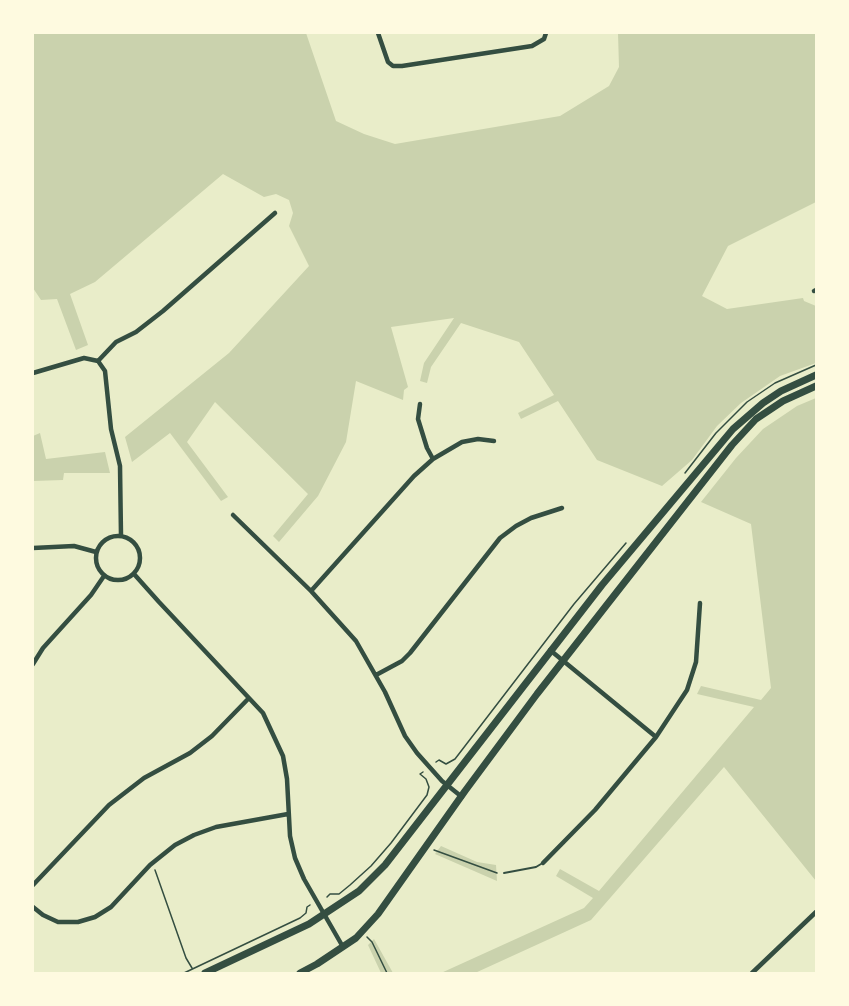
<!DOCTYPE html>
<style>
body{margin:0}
#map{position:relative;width:849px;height:1006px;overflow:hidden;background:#e9edc9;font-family:"Source Sans 3",sans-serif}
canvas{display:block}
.frame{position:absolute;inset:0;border:34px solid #fefae0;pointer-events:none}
</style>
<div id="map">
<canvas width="849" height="1006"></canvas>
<div class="frame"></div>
</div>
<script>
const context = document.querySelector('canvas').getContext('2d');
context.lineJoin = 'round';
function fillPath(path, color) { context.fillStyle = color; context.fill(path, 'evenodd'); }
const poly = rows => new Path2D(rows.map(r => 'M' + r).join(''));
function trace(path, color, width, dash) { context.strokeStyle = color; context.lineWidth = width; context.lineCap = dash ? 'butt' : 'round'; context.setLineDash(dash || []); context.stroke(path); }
fillPath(poly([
 [33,33,306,33,336,121,364,134,395,144,560,116,609,86,619,67,618,33,816,33,816,202,728,246,702,296,727,309,803,298,804,301,816,306,816,363,780,376,741,403,717,426,692,460,662,486,597,460,558,401,521,419,518,413,554,395,519,342,461,323,431,367,427,383,420,381,424,363,454,318,391,327,408,387,404,390,403,400,356,381,346,442,318,496,279,542,273,536,308,494,215,402,187,442,228,497,221,501,170,433,132,462,125,437,229,353,309,266,289,226,293,213,289,200,276,194,264,197,223,174,95,282,70,294,88,345,76,350,57,299,41,300,33,288],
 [816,398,816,881,724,767,591,920,475,973,441,973,584,908,593,898,556,876,560,869,599,891,754,707,697,694,701,686,761,700,771,688,751,524,701,502,736,458,763,429,797,406],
 [40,433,46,459,105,452,110,473,64,473,63,480,33,481,33,436],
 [441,846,477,862,496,865,497,881,435,854],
 [374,939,393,973,381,973,368,945]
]), '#cad2ad');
trace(poly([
 [685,473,716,433,747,402,775,383,816,365],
 [436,762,439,760,446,764,455,759,574,604,626,543],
 [434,850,497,873],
 [155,870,186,958,192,968],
 [327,897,330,894,339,894,350,885,371,866,391,843,427,795,429,787,426,779,420,774,423,772],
 [367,937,372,942,387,973],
 [184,973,300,918,306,913,307,907,310,905]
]), '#344e41', 1.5);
trace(poly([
 [504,873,536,867,541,864]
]), '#344e41', 2);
trace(poly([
 [378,33,388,62,393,66,402,66,532,46,544,39,546,33],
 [814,291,816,290],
 [98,361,105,371,111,429,120,466,121,536],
 [33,373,84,358,98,361,116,342,136,332,163,311,275,213],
 [420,404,418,419,427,448,433,459],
 [233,515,311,591,356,641,385,692,405,736,417,753,442,781,462,797],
 '96 558a22 22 0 1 1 44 0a22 22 0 1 1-44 0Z',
 [33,548,74,546,96,552],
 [134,574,159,602,263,713,283,756,287,779,290,836,295,858,304,879,343,947],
 [311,591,414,476,433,459,462,442,478,439,494,441],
 [550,650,656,737],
 [33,664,43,648,91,595,104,576],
 [376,675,402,661,410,653,500,538,516,526,531,518,562,508],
 [543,863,595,810,656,737,687,690,696,662,700,603],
 [33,885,109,805,144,778,190,753,212,736,249,698],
 [33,907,43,915,58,922,78,922,95,917,111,907,150,865,175,845,194,835,216,827,288,814],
 [752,973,816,912]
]), '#344e41', 4.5);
trace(poly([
 [205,973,309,924,359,891,385,865,602,585,733,429,763,403,781,391,816,375],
 [300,973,317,964,356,938,378,914,465,791,537,694,732,445,756,419,783,401,816,386]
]), '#344e41', 7);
</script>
